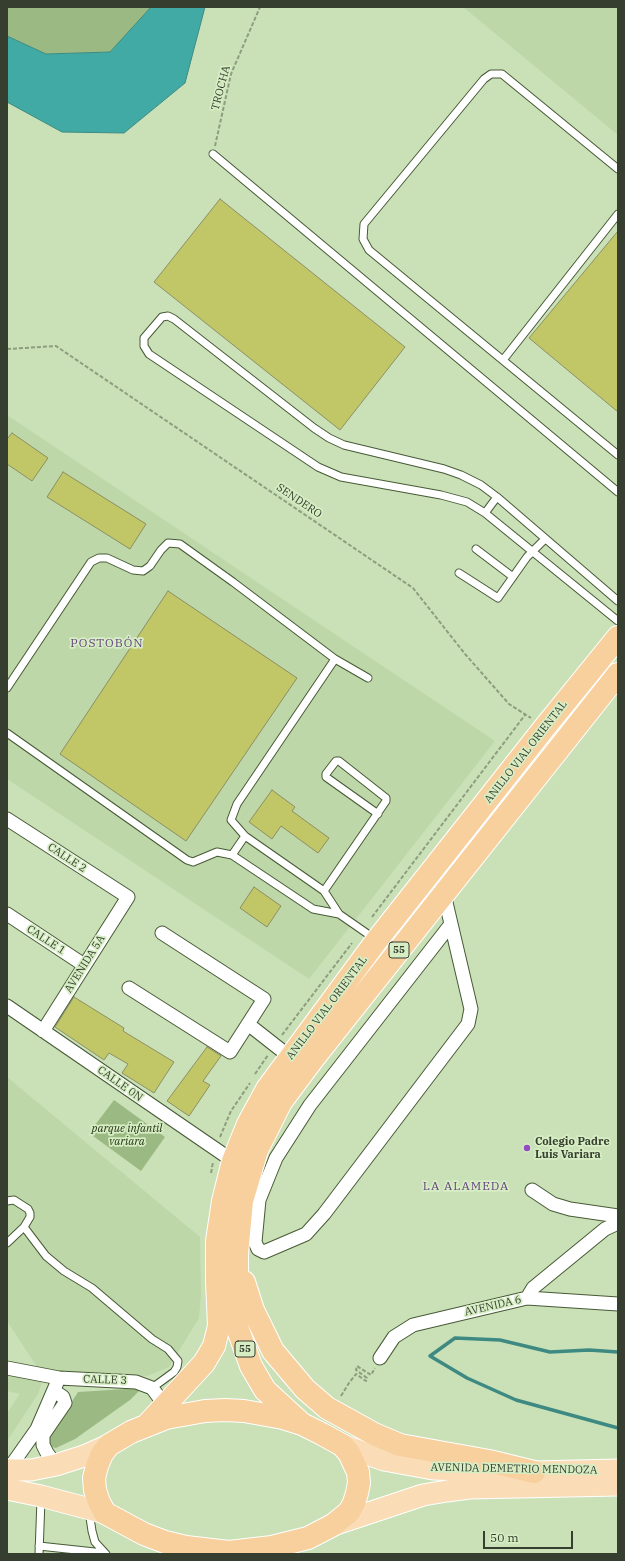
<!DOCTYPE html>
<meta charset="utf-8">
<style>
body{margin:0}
#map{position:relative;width:625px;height:1561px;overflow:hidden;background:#cae1b8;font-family:"IBM Plex Serif",serif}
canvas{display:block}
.frame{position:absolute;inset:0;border:8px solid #363f2f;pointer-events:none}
.scale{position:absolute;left:483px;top:1531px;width:90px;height:18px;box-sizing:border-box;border:2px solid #363f2f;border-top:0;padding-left:5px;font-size:12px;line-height:14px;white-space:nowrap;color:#363f2f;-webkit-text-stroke:3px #d7eec5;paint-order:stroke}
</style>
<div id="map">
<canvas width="625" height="1561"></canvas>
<div class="frame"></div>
<div class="scale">50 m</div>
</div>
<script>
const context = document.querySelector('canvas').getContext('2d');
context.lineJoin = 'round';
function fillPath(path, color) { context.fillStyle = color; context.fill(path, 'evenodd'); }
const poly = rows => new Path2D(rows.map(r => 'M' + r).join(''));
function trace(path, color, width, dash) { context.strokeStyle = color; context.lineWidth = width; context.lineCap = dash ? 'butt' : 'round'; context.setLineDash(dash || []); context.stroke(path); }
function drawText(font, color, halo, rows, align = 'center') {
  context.font = font + ' "IBM Plex Serif",serif'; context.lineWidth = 3.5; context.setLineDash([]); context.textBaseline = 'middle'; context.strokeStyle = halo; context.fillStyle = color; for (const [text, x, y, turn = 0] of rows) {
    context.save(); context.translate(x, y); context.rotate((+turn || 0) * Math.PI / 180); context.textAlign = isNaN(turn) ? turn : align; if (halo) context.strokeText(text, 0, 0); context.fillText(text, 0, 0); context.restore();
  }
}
fillPath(poly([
 [463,7,618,7,618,135],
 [7,415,495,741,309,979,7,779],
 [7,1077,200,1237,201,1295,199,1318,169,1367,147,1376,111,1377,39,1370,7,1321],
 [7,1372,43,1380,38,1394,7,1441,7,1413,20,1394,7,1391]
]), '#bdd7a8');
fillPath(poly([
 [7,7,151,7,110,52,46,54,7,36],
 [114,1100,165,1137,141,1171,89,1133],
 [142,1388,130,1400,75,1439,56,1448,48,1446,45,1435,66,1411,78,1392]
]), '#9bb982');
const water = poly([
 [151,7,205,7,185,83,124,133,62,132,7,102,7,36,46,54,110,52,151,7]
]);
fillPath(water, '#41aaa5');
trace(water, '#3e8a82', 1);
trace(poly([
 [618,1352,589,1350,550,1352,500,1340,455,1338,430,1356,467,1378,516,1400,618,1428]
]), '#3e8a82', 3.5);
const building = poly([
 [220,199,405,347,340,430,154,282,220,199],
 [618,231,618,412,529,338,618,231],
 [12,433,48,458,32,481,7,464,7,439,12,433],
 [63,472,146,524,130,549,47,497,63,472],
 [168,591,297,678,186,841,60,754,168,591],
 [272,790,295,807,292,811,329,838,318,853,281,826,272,839,249,822,272,790],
 [254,887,281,906,267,927,240,908,254,887],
 [74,997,124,1028,123,1031,174,1062,154,1093,122,1073,128,1064,109,1053,104,1060,55,1027,74,997],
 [207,1047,221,1056,203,1081,210,1085,189,1116,167,1101,207,1047]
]);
fillPath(building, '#c1c666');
trace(building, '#8d8f65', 1);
const service = poly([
 [213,154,618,492],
 [618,169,502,74,491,74,484,79,364,224,363,239,369,250,618,455],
 [503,360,618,214],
 [485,513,497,497],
 [476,549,513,577],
 [459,573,498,598,527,557,545,539],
 [618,601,497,497,481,485,461,475,444,469,344,445,329,438,314,428,174,319,168,316,162,317,144,338,144,346,149,354,318,467,341,477,441,495,467,502,485,513,618,621],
 [335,659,237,804,231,820,245,836,324,891,339,914,375,939],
 [7,688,91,562,99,558,107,558,133,570,143,571,150,566,161,550,168,543,180,544,233,582,335,659,368,678],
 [7,733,187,860,193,862,217,852,232,855,313,909,339,914],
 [232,855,245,836],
 [324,891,375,817,386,801,386,798,339,761,336,761,326,774,326,777,378,814],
 [7,1201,14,1200,28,1209,30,1213,30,1217,24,1227],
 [7,1243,24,1227,46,1256,64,1271,92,1288,152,1339,168,1349,178,1361,177,1367,174,1372,152,1388],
 [89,1511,92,1531,95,1542,106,1554],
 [39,1546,104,1553],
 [39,1554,41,1499]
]);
const minor = poly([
 [7,819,128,897,43,1031],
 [444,894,471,1009,468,1024,324,1214,306,1234,264,1252,258,1249,255,1242,259,1200,276,1158,310,1105,451,924],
 [7,914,84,965],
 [129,988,230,1052,264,999,162,933],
 [7,1006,233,1161],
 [248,1024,290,1057],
 [532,1190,553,1204,570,1209,618,1216],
 [527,1298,533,1288,605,1229,618,1223],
 [380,1358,394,1337,413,1325,527,1298,618,1304],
 [7,1368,59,1378,136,1382,152,1388,158,1396,164,1407],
 [54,1391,63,1397,65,1403,43,1435,43,1445,47,1453,56,1465],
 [8,1470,37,1429,59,1378]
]);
const primary = poly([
 [342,1445,384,1460,433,1469,534,1472,618,1470],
 [7,1470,31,1470,56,1465,84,1456,109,1445],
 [7,1489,41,1496,105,1513],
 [333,1525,423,1495,447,1491,469,1488,618,1485]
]);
const trunk = poly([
 [244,1282,253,1310,273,1351,305,1389,327,1408,374,1434,400,1445,489,1461,534,1472],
 [225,1410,244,1411,283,1418,302,1424,322,1434,342,1445,349,1453,358,1472,359,1483,357,1493,354,1503,349,1512,333,1525,308,1538,272,1547,229,1552,186,1547,165,1542,144,1534,105,1513,99,1502,95,1490,94,1478,97,1466,102,1454,109,1445,131,1432,166,1418,205,1411,225,1410],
 [302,1424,265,1390,251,1366,237,1327,237,1254,242,1201,257,1150,281,1102,313,1059,618,674],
 [147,1425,204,1363,214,1346,219,1326,217,1282,217,1241,223,1201,233,1161,248,1124,267,1089,377,940,545,727,618,637]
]);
trace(service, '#475a36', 9);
trace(minor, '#475a36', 15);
trace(primary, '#fff', 23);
trace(trunk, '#fff', 24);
trace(poly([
 [215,146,231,74,260,7],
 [7,349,56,346,413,588,465,654,509,704,531,718],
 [372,917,525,715],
 [282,1035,352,943],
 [255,1074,268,1055],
 [220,1137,231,1111,250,1083],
 [211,1173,213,1162],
 [341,1396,349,1383,356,1374,366,1381,367,1378,356,1370,357,1366,371,1375,375,1368]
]), '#8d9e7f', 2, [4, 2]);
trace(service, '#fff', 7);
trace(minor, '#fff', 13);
trace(primary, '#fadcb6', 21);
trace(trunk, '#f8d09e', 22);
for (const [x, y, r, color] of [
 [527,1148,4,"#954cbf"]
]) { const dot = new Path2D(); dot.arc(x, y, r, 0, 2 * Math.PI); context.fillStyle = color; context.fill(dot); trace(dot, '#d7eec5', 1.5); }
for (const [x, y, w] of [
 [399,950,20],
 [245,1349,20]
]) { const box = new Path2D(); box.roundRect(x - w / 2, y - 8, w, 16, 3); context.fillStyle = '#d7eec5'; context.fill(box); trace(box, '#363f2f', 1); }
drawText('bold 10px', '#363f2f', null, [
 ["55",399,950],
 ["55",245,1349]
]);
drawText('11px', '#363f2f', '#d7eec5', [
 ["TROCHA",221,88,-75],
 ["SENDERO",299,501,34],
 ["ANILLO VIAL ORIENTAL",526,752,-52],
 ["CALLE 2",67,858,33],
 ["CALLE 1",46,940,33],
 ["AVENIDA 5A",85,964,-58],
 ["ANILLO VIAL ORIENTAL",327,1008,-53],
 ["CALLE 0N",120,1084,35],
 ["AVENIDA 6",493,1306,-13],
 ["CALLE 3",105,1380,2],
 ["AVENIDA DEMETRIO MENDOZA",514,1469,1]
]);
drawText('italic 11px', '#233412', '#d7eec5', [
 ["parque infantil",127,1129],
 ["variara",127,1142]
]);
drawText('bold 11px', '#363f2f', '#d7eec5', [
 ["Colegio Padre",535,1142],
 ["Luis Variara",535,1155]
], 'left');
context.letterSpacing = '1px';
drawText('12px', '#66437d', '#d7eec5', [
 ["POSTOBÓN",107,644],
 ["LA ALAMEDA",466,1187]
]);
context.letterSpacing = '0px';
</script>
